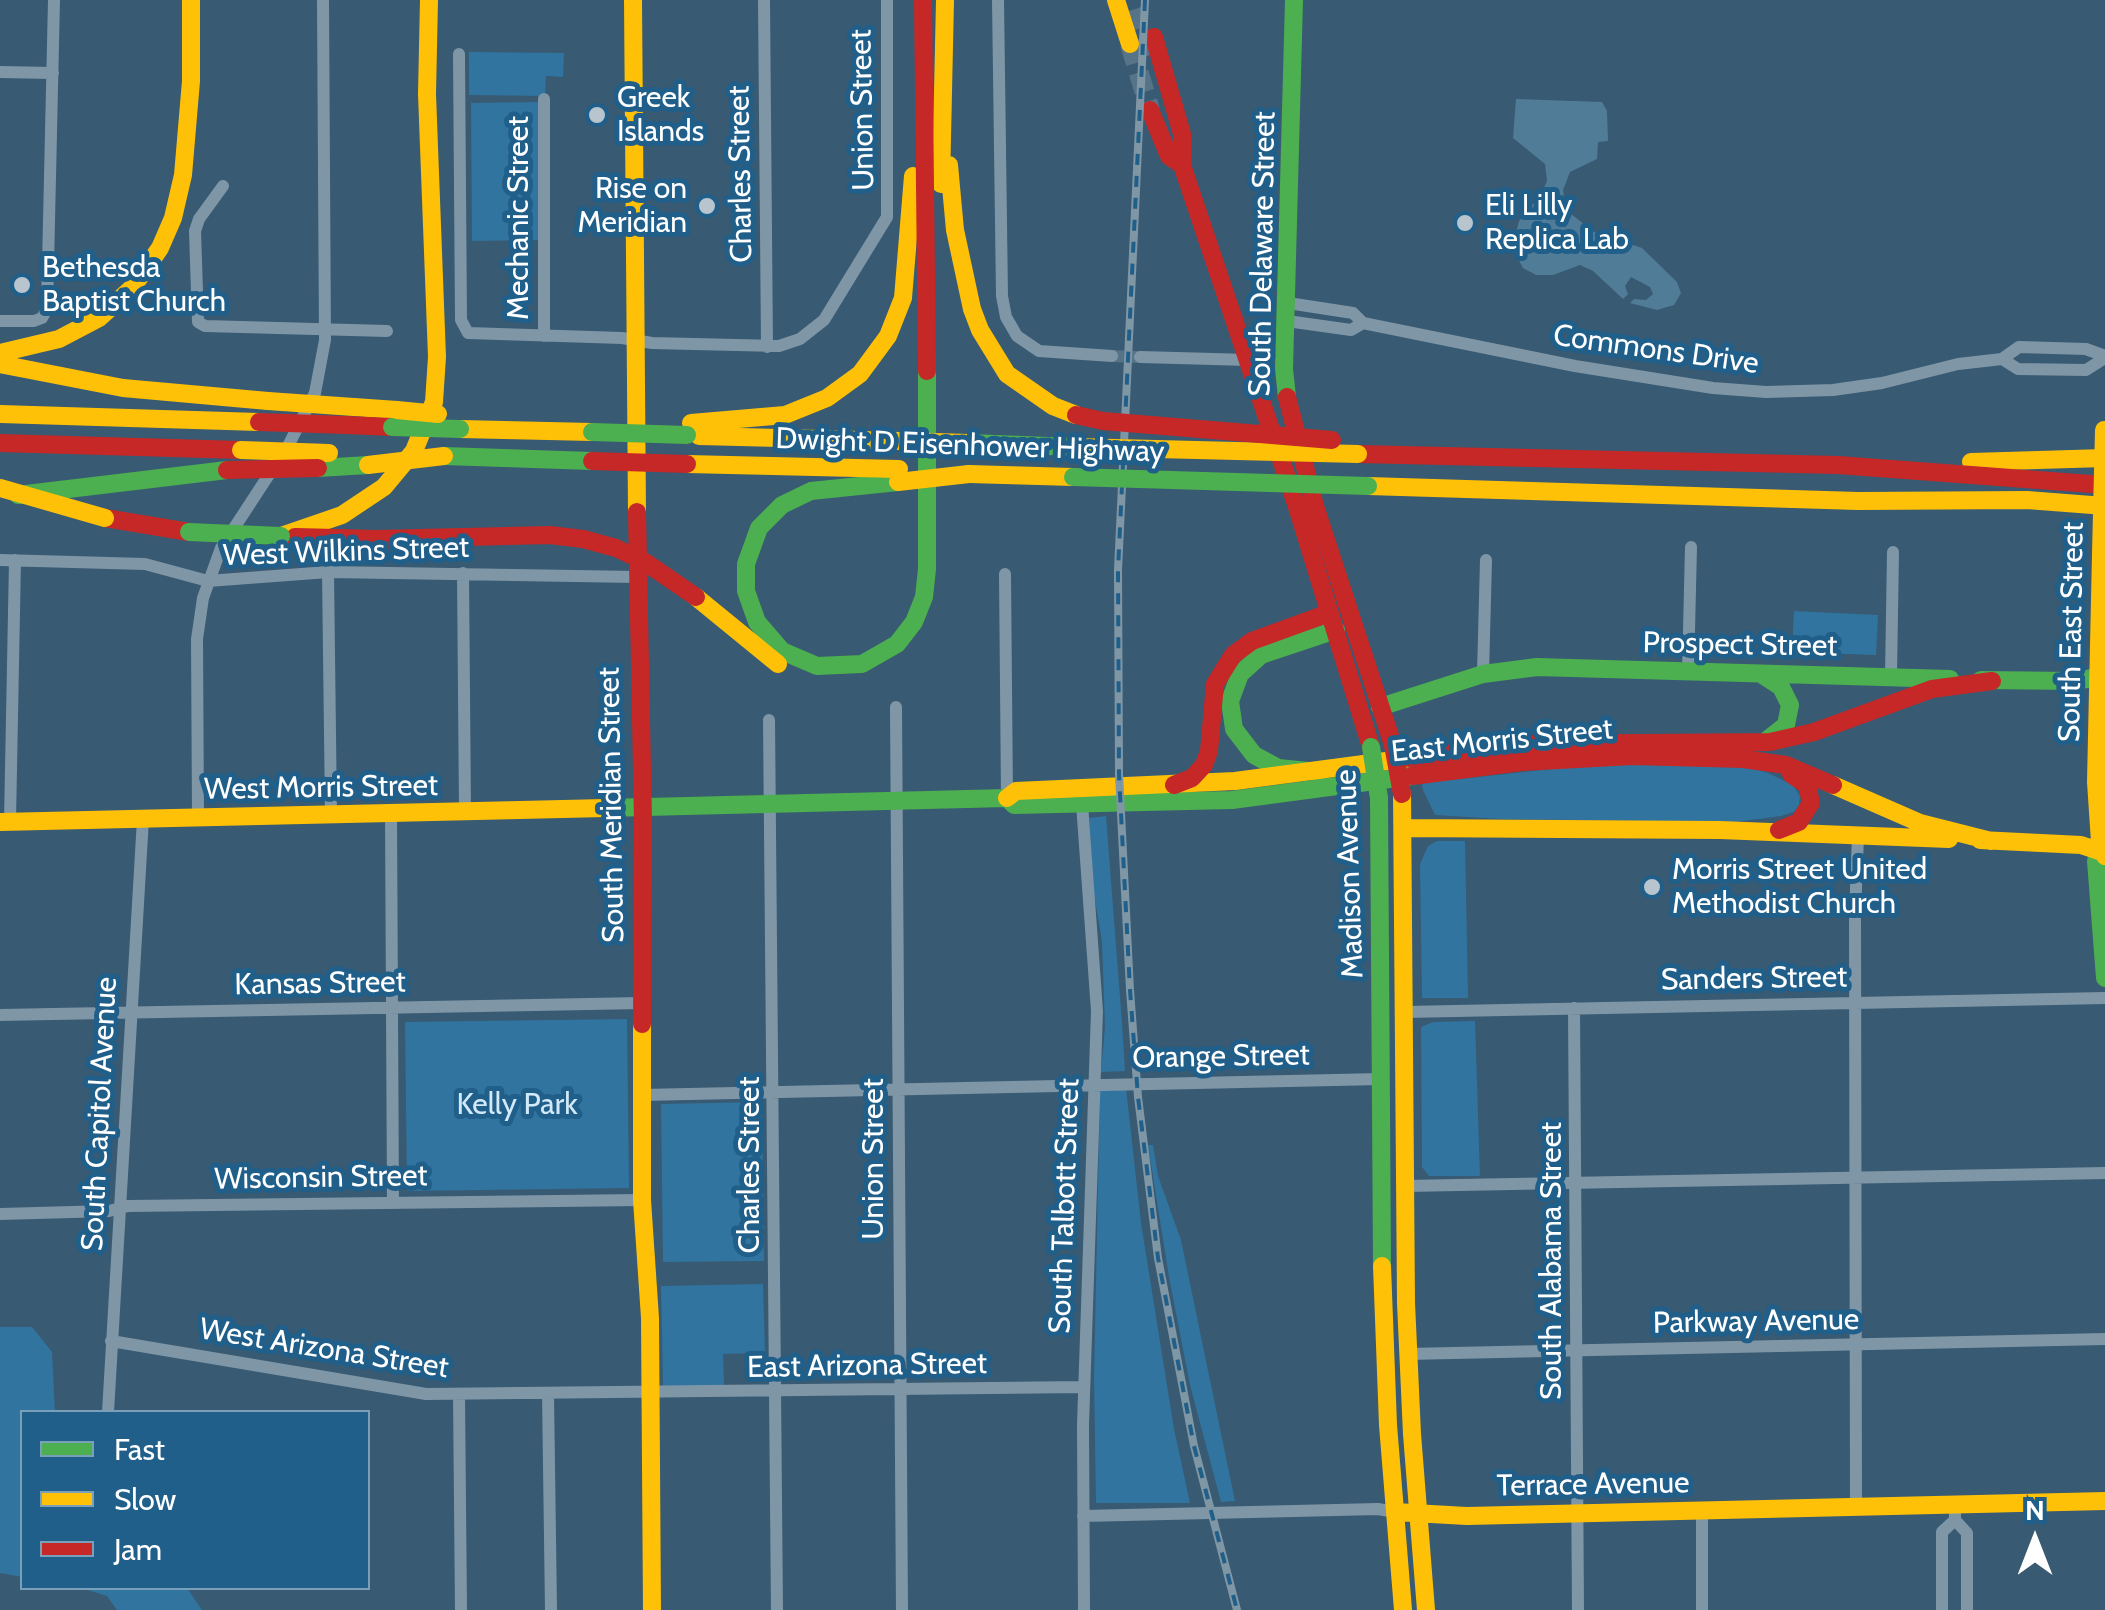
<!DOCTYPE html>
<style>
body{margin:0}
#map{position:relative;width:2105px;height:1610px;overflow:hidden;background:#385a72;font-family:Cabin,sans-serif}
canvas{display:block}
.legend{position:absolute;left:20px;top:1410px;width:350px;height:180px;box-sizing:border-box;background:#205f8a;border:2px solid #799fb9;margin:0;padding:12px 18px;list-style:none;font-size:30px;color:#fff}
.legend li{display:flex;align-items:center;gap:20px;height:50px}
.legend b{width:50px;border:2px solid #799fb9}
.north{position:absolute;left:1985px;top:1490px;width:100px;height:100px;-webkit-text-stroke:8px #205f8a;paint-order:stroke;rotate:0deg;font-size:28px;font-weight:700;line-height:40px;text-align:center;color:#fff}
.north::after{content:'';display:block;margin:auto;width:35px;height:45px;background:#fff;clip-path:polygon(50% 0,100% 100%,50% 72%,0 100%)}
</style>
<div id="map">
<canvas width="2105" height="1610"></canvas>
<ul class="legend">
<li><b style="height:12px;background:#4caf50"></b>Fast</li>
<li><b style="height:12px;background:#ffc107"></b>Slow</li>
<li><b style="height:12px;background:#c62828"></b>Jam</li>
</ul>
<div class="north">N</div>
</div>
<script>
const context = document.querySelector('canvas').getContext('2d');
context.lineJoin = 'round';
function fillPath(path, color) { context.fillStyle = color; context.fill(path, 'evenodd'); }
const poly = rows => new Path2D(rows.map(r => 'M' + r).join(''));
function trace(path, color, width, dash) { context.strokeStyle = color; context.lineWidth = width; context.lineCap = dash ? 'butt' : 'round'; context.setLineDash(dash || []); context.stroke(path); }
function drawText(font, color, halo, rows, align = 'center') {
  context.font = font + ' Cabin,sans-serif'; context.lineWidth = 10; context.setLineDash([]); context.textBaseline = 'middle'; context.strokeStyle = halo; context.fillStyle = color; for (const [text, x, y, turn = 0] of rows) {
    context.save(); context.translate(x, y); context.rotate((+turn || 0) * Math.PI / 180); context.textAlign = isNaN(turn) ? turn : align; if (halo) context.strokeText(text, 0, 0); context.fillText(text, 0, 0); context.restore();
  }
}
fillPath(poly([
 [469,52,564,53,563,77,546,76,545,96,469,95],
 [538,102,539,240,472,241,471,103],
 [1794,611,1878,615,1876,655,1792,652],
 [1598,764,1744,767,1766,772,1793,785,1800,796,1799,805,1794,812,1781,816,1736,822,1500,819,1435,815,1423,790,1422,783],
 [1106,816,1122,1023,1125,1071,1101,1072,1105,1027,1102,941,1094,894,1089,818],
 [1437,841,1465,841,1468,998,1422,998,1420,864,1428,846],
 [627,1019,629,1188,407,1191,405,1022],
 [1475,1021,1480,1176,1429,1176,1422,1167,1421,1027,1433,1022],
 [1126,1088,1141,1223,1174,1429,1190,1503,1096,1503,1094,1378,1100,1089],
 [762,1102,764,1261,663,1262,661,1104],
 [1148,1145,1153,1145,1158,1176,1181,1240,1235,1501,1221,1502,1190,1385,1169,1277],
 [763,1284,765,1353,723,1354,724,1386,663,1387,661,1286],
 [0,1327,32,1327,52,1352,55,1412,22,1412,22,1577,0,1573],
 [81,1588,187,1588,202,1610,117,1610,107,1596]
]), '#31749f');
fillPath(poly([
 [1516,99,1602,102,1607,111,1608,141,1598,142,1597,159,1570,172,1563,190,1566,210,1594,232,1642,248,1677,282,1681,293,1674,305,1657,310,1630,303,1634,299,1646,300,1653,294,1650,287,1631,277,1625,286,1628,294,1623,299,1593,271,1580,265,1553,275,1536,275,1523,268,1516,255,1515,237,1519,221,1541,194,1547,181,1545,164,1513,138]
]), '#507c98');
trace(poly([
 [1112,356,1140,357]
]), '#567387', 12, [12, 6]);
trace(poly([
 [1132,10,1147,56],
 [1130,44,1150,110]
]), '#567387', 20, [20, 10]);
trace(poly([
 [764,0,767,347],
 [998,0,1002,296,1006,317,1017,336,1039,351,1112,356],
 [459,54,461,320,468,333,622,338,652,343,779,346,800,339,824,320,887,217,887,0],
 [0,72,53,73],
 [544,99,544,336],
 [223,186,199,219,195,231,198,322,205,326,387,331],
 [1288,303,1353,313,1363,323],
 [0,321,34,321,42,318,47,309,54,0],
 [1287,321,1351,330,1363,323],
 [1363,323,1575,366,1713,388,1766,392,1833,390,1882,383,1958,364,2002,359,2019,347,2086,349,2105,356],
 [1140,357,1249,360],
 [2002,359,2018,369,2086,370,2105,358],
 [284,454,315,393,325,340,323,0],
 [0,560,145,564,208,581,328,572,637,577],
 [328,572,331,815],
 [463,573,465,813],
 [1005,574,1007,798],
 [1688,672,1691,547],
 [1483,674,1486,560],
 [1891,676,1893,552],
 [896,707,902,1610],
 [769,720,777,1610],
 [1082,804,1097,1011,1083,1425,1084,1610],
 [391,814,393,1202],
 [198,818,197,639,203,598,221,548,272,470],
 [10,821,15,560],
 [1574,1008,1578,1610],
 [1405,1012,2105,998],
 [0,1015,642,1003],
 [642,1095,1381,1079],
 [1405,1186,2105,1173],
 [0,1214,109,1211,128,1206,642,1200],
 [111,1341,426,1394,1084,1387],
 [1407,1354,2105,1339],
 [548,1393,551,1610],
 [459,1395,461,1610],
 [108,1412,143,819],
 [1955,1504,1955,1520,1967,1533,1967,1610],
 [1856,1507,1855,915,1858,836],
 [1083,1516,1378,1509,1395,1512],
 [1702,1610,1702,1510],
 [1942,1610,1942,1532,1955,1520]
]), '#7f96a7', 12);
trace(poly([
 [1287,397,1284,369,1294,0],
 [969,443,1075,447],
 [444,456,592,461],
 [318,468,368,465],
 [898,482,811,491,782,505,759,528,746,564,746,591,757,622,782,651,817,666,862,664,897,644,914,622,924,597,927,569,927,371],
 [18,495,227,470],
 [1761,674,1781,687,1790,705,1786,725,1767,740],
 [1981,680,2075,681,2105,676],
 [1380,707,1483,674,1537,667,1950,679],
 [1319,772,1278,768,1254,755,1234,729,1230,701,1240,674,1261,655,1336,630],
 [1379,798,1382,1266],
 [606,808,1007,798,1014,805,1232,800,1412,776],
 [2102,851,2096,861,2105,978]
]), '#4caf50', 18);
trace(poly([
 [633,0,637,512],
 [1116,0,1130,44],
 [949,165,955,230,972,309,980,330,1007,374,1053,406,1076,415],
 [941,184,945,0],
 [0,353,59,339,99,318,132,288,160,248,173,218,183,175,191,81,191,0],
 [0,364,123,388,268,401],
 [354,407,397,410],
 [0,414,259,422],
 [691,423,785,415,827,398,860,374,888,336,903,298,913,176],
 [460,429,592,432],
 [699,436,900,441],
 [1971,462,2105,458],
 [687,464,899,469],
 [969,474,1073,477],
 [1368,486,1858,501,2027,500,2105,506],
 [281,536,342,515,384,487,414,451,434,402,437,357,427,94,429,0],
 [2101,554,2096,782,2100,842,2105,856],
 [696,597,778,664],
 [1833,785,1920,823,1991,841],
 [1402,794,1406,1303,1412,1434,1426,1610],
 [1007,798,1016,791,1235,781,1409,758],
 [0,822,606,808],
 [1404,828,1720,830,1949,839],
 [1980,840,2081,845,2105,853],
 [642,1024,642,1200,650,1318,652,1610],
 [1382,1266,1388,1425,1403,1610],
 [1395,1512,1467,1516,2105,1501]
]), '#ffc107', 18);
trace(poly([
 [923,0,927,371],
 [1154,37,1182,134,1182,165,1297,507,1371,747],
 [1150,110,1169,156,1182,165],
 [1287,397,1315,506,1393,745],
 [346,425,392,427],
 [0,443,241,450],
 [1358,454,1838,465,2105,485],
 [637,512,643,821,642,1024],
 [105,518,189,532],
 [295,537,377,539,550,535,583,539],
 [1409,758,1519,744,1770,742,1814,732,1932,689,1992,681],
 [1412,776,1522,762,1632,756,1743,759,1786,765,1833,785],
 [1174,785,1192,778,1204,765,1209,751,1215,684,1233,655,1252,641,1329,613],
 [1779,830,1799,822,1811,803,1807,785,1791,774]
]), '#c62828', 18);
const rail = poly([
 [1145,0,1118,570,1119,774,1130,990,1138,1097,1158,1258,1194,1446,1237,1610]
]);
trace(rail, '#7f96a5', 8);
trace(rail, '#205f8a', 4, [11]);
trace(poly([
 [392,427,460,429],
 [592,432,687,435],
 [1073,477,1368,486],
 [189,532,281,536],
 [1371,747,1379,798]
]), '#4caf50', 18);
trace(poly([
 [268,401,354,407],
 [397,410,438,414],
 [900,441,969,443],
 [1075,447,1358,454],
 [241,450,329,453],
 [368,465,444,456],
 [898,482,969,474],
 [0,488,105,518],
 [2101,554,2104,430]
]), '#ffc107', 18);
trace(poly([
 [1076,415,1103,421,1332,440],
 [259,422,346,425],
 [592,461,687,464],
 [227,470,318,468],
 [583,539,616,548,645,562,696,597],
 [1393,745,1402,794]
]), '#c62828', 18);
for (const [x, y, r, color] of [
 [597,115,10,"#b9c5ce"],
 [707,206,10,"#b9c5ce"],
 [1465,223,10,"#b9c5ce"],
 [22,285,10,"#b9c5ce"],
 [1652,887,10,"#b9c5ce"]
]) { const dot = new Path2D(); dot.arc(x, y, r, 0, 2 * Math.PI); context.fillStyle = color; context.fill(dot); trace(dot, '#205f8a', 4); }
drawText('30px', '#fff', '#205f8a', [
 ["Greek",617,98],
 ["Islands",617,132],
 ["Rise on",687,189,"right"],
 ["Meridian",687,223,"right"],
 ["Eli Lilly",1485,206],
 ["Replica Lab",1485,240],
 ["Bethesda",42,268],
 ["Baptist Church",42,302],
 ["Morris Street United",1672,870],
 ["Methodist Church",1672,904]
], 'left');
drawText('30px', '#fff', '#205f8a', [
 ["Union Street",863,110,-91],
 ["Charles Street",741,174,-91],
 ["Mechanic Street",519,218,-90],
 ["South Delaware Street",1263,254,-89],
 ["Commons Drive",1656,350,8],
 ["Dwight D Eisenhower Highway",970,446,2],
 ["West Wilkins Street",346,552,-2],
 ["South East Street",2072,632,-89],
 ["Prospect Street",1740,645,1],
 ["East Morris Street",1502,741,-6],
 ["West Morris Street",321,788,-1],
 ["South Meridian Street",612,805,-91],
 ["Madison Avenue",1350,874,-92],
 ["Sanders Street",1754,979,-1],
 ["Kansas Street",320,984,-1],
 ["Orange Street",1221,1057,-1],
 ["South Capitol Avenue",100,1114,-87],
 ["Union Street",874,1159,-90],
 ["Charles Street",750,1165,-90],
 ["Wisconsin Street",321,1178,-1],
 ["South Talbott Street",1065,1206,-88],
 ["South Alabama Street",1552,1261,-90],
 ["Parkway Avenue",1756,1322,-1],
 ["West Arizona Street",324,1349,9],
 ["East Arizona Street",867,1366,-1],
 ["Terrace Avenue",1593,1485,-1]
]);
drawText('30px', '#d1e9f8', '#205f8a', [
 ["Kelly Park",517,1105]
]);
</script>
